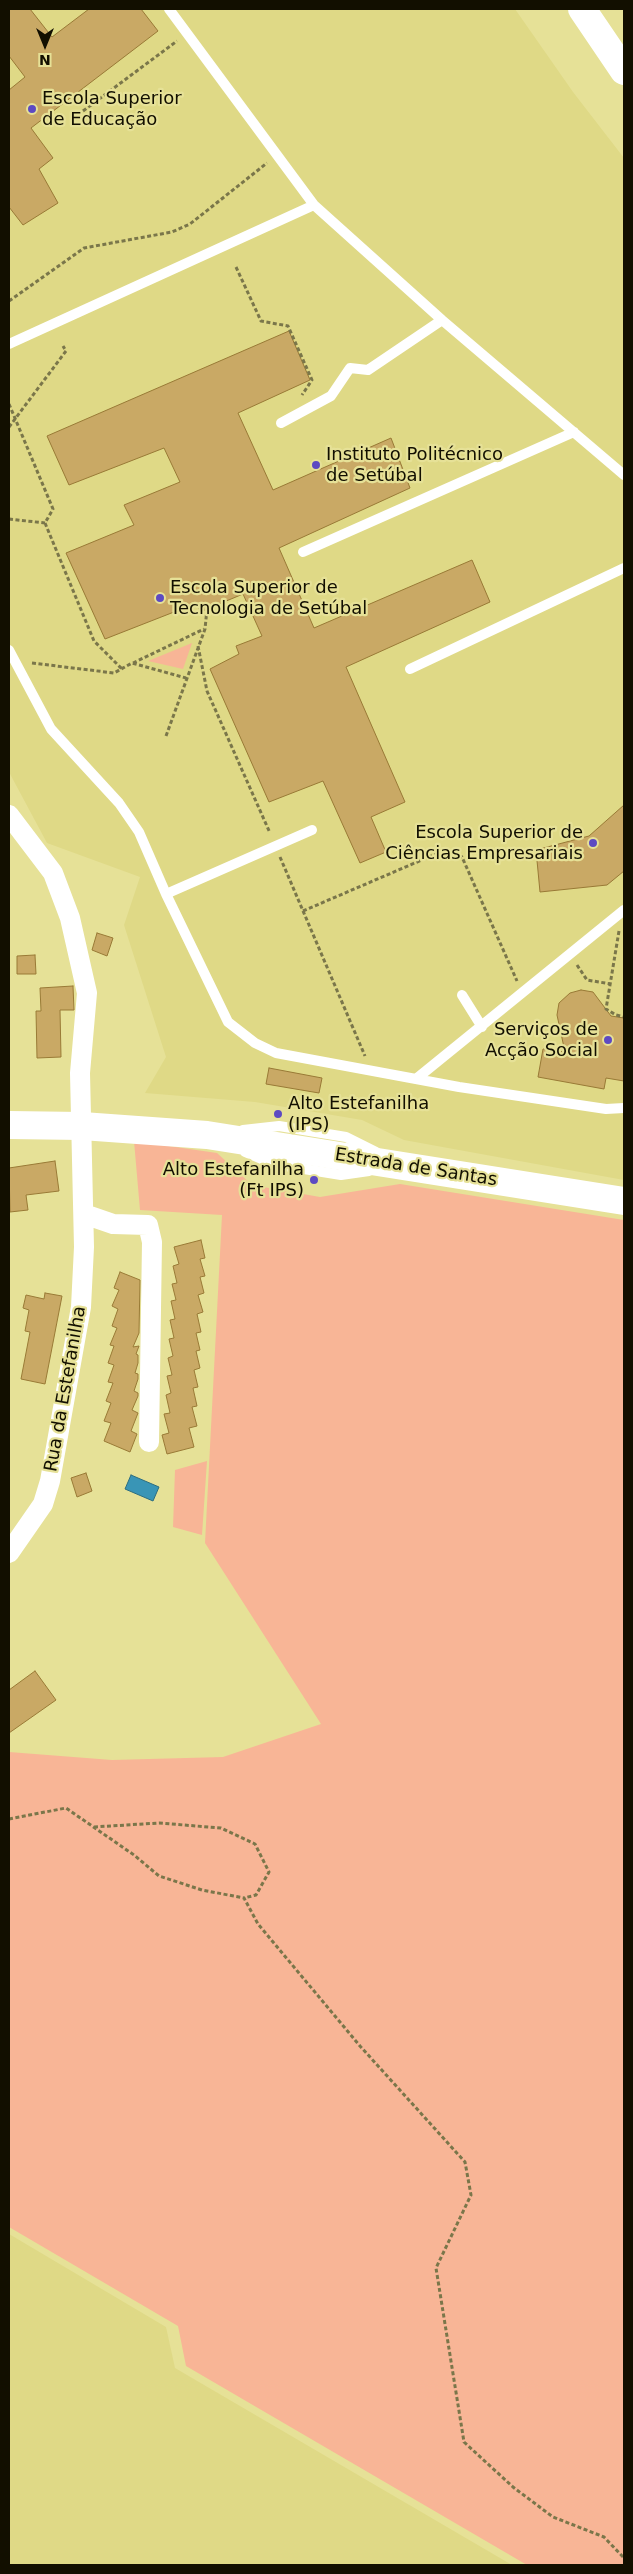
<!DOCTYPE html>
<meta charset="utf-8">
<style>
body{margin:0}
#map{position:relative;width:633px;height:2574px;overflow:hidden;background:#e6e197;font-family:"DejaVu Sans",sans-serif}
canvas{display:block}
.frame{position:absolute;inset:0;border:10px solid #120f00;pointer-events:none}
.north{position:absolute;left:20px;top:20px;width:50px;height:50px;-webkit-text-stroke:4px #e6e197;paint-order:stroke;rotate:180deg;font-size:14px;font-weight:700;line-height:20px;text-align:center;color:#120f00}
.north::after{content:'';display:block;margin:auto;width:18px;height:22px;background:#120f00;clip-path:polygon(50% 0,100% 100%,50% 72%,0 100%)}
</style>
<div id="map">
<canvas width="633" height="2574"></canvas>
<div class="frame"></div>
<div class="north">N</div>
</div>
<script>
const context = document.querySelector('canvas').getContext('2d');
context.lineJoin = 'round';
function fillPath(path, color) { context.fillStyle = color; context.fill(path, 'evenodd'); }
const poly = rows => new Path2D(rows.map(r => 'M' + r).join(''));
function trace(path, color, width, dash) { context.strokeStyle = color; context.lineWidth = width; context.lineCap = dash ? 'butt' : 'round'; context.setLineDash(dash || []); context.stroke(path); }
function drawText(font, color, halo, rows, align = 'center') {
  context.font = font + ' "DejaVu Sans",sans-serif'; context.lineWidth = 4.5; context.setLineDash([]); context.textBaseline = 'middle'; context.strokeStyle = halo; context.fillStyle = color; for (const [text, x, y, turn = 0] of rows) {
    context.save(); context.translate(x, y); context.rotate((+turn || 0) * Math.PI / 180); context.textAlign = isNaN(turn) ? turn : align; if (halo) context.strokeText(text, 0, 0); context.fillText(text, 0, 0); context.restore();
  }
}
fillPath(poly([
 [9,9,515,9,573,92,624,158,624,1180,404,1140,362,1120,255,1102,145,1093,166,1057,124,925,140,877,47,843,9,772],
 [9,2234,166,2327,175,2368,512,2565,9,2565]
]), '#dfd986');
fillPath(poly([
 [192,643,183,669,148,661],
 [134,1141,217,1153,252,1185,320,1197,400,1184,624,1220,624,2565,527,2565,186,2366,178,2326,9,2227,9,1752,112,1760,223,1757,321,1724,205,1543,222,1215,140,1210],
 [207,1461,202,1535,173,1527,175,1470]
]), '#f8b596');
const water = poly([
 [131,1475,159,1487,153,1501,125,1489,131,1475]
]);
fillPath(water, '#3995b6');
trace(water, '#2d6d7f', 1);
const building = poly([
 [9,9,30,9,52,37,89,9,141,9,158,31,31,128,53,158,39,169,58,203,23,225,9,207,9,90,25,77,9,56,9,9],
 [289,331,310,380,238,413,273,490,391,438,410,488,279,548,314,628,472,560,490,602,346,667,405,802,371,817,386,852,360,863,323,781,269,802,210,669,239,654,236,646,262,636,243,594,200,612,197,603,105,639,66,553,134,525,124,505,180,482,164,448,69,485,47,436,289,331],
 [624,805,624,871,607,885,540,892,536,850,589,836,624,805],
 [97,933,113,938,107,956,92,950,97,933],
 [35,955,36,974,17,974,17,956,35,955],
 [73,986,74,1010,60,1010,61,1057,37,1058,36,1011,41,1011,40,988,73,986],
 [581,990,593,992,611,1016,624,1018,624,1081,606,1078,604,1089,538,1077,543,1049,565,1052,557,1015,559,1003,570,993,581,990],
 [269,1068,322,1078,319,1093,266,1084,269,1068],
 [55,1161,59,1191,26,1195,28,1210,10,1212,9,1168,55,1161],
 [201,1240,205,1258,200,1259,205,1276,200,1277,204,1293,198,1295,203,1312,197,1314,201,1332,196,1333,200,1350,196,1351,200,1368,194,1370,198,1387,193,1388,197,1406,192,1407,197,1426,189,1428,194,1447,167,1454,162,1435,169,1433,164,1414,170,1413,166,1395,171,1393,167,1376,172,1375,168,1358,173,1356,169,1339,174,1338,170,1320,175,1319,171,1301,176,1300,172,1284,177,1283,173,1266,179,1264,174,1247,201,1240],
 [120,1272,140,1280,139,1333,133,1347,139,1346,136,1354,138,1355,138,1363,135,1373,138,1374,138,1379,134,1391,138,1393,138,1396,132,1410,138,1413,131,1431,137,1434,130,1452,104,1441,111,1423,104,1421,111,1403,106,1401,113,1383,108,1382,114,1365,108,1363,114,1346,110,1345,117,1328,112,1326,118,1309,112,1306,119,1290,114,1288,120,1272],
 [45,1293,62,1296,45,1384,21,1379,30,1332,25,1331,29,1310,23,1308,26,1295,44,1299,45,1293],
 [86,1473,92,1491,77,1497,71,1478,86,1473],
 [35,1671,56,1700,9,1733,9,1690,35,1671]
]);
fillPath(building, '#c9a965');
trace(building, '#997a36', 1);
trace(poly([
 [83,111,177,41],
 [236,267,261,321,288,326,312,380,302,395],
 [9,301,84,248,172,232,190,224,267,163],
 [9,404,53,509,45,523,94,641,122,669],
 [9,427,66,351,63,346],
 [9,519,45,523],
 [198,646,207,691,270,833],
 [32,663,114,673,132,663,186,678],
 [133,663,204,629],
 [166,736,205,629,207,609],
 [280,857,365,1056],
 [303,911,445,850,462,857,517,981],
 [619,931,606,1009,616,1015,624,1017],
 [577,965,587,980,611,984],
 [9,1819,66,1808,134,1855,159,1876,202,1890,244,1898,258,1924,360,2046,465,2162,471,2195,436,2268,464,2442,513,2487,553,2517,604,2537,624,2558],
 [94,1827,159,1823,221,1828,255,1844,269,1872,256,1895,244,1898]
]), '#7a764a', 3, [4, 2.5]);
trace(poly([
 [169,9,314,205,442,320,624,475],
 [9,344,314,205],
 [281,423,331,396,350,368,368,370,442,320],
 [303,552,574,432],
 [9,650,51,729,119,803,139,832,166,894,228,1022,255,1043,276,1053,459,1087,606,1109,624,1108],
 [410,669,624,568],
 [166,894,312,830],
 [462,995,482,1027],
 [416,1079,624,910],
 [243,1130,279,1126,346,1137,376,1152],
 [245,1152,273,1164,341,1175,369,1171]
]), '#fff', 10);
trace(poly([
 [9,815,53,873,70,918,87,993,80,1073,84,1247,81,1307,50,1481,43,1504,9,1553],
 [84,1214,113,1224,148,1225,152,1242,149,1442]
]), '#fff', 20);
trace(poly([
 [9,1125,82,1126,207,1135,624,1201]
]), '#fff', 28);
trace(poly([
 [582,9,624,71]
]), '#fff', 28);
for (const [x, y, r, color] of [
 [32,109,5,"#5d4ac2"],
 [316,465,5,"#5d4ac2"],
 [160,598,5,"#5d4ac2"],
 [593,843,5,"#5d4ac2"],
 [608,1040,5,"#5d4ac2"],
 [278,1114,5,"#5d4ac2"],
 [314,1180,5,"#5d4ac2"]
]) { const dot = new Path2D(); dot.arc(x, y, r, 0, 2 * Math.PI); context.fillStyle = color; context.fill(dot); trace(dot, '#e6e197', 2); }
drawText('18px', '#120f00', '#e6e197', [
 ["Escola Superior",42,99],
 ["de Educação",42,120],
 ["Instituto Politécnico",326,455],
 ["de Setúbal",326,476],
 ["Escola Superior de",170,588],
 ["Tecnologia de Setúbal",170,609],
 ["Escola Superior de",583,833,"right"],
 ["Ciências Empresariais",583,854,"right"],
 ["Serviços de",598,1030,"right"],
 ["Acção Social",598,1051,"right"],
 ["Alto Estefanilha",288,1104],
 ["(IPS)",288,1125],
 ["Alto Estefanilha",304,1170,"right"],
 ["(Ft IPS)",304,1191,"right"]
], 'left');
drawText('18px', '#120f00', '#e6e197', [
 ["Estrada de Santas",416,1168,9],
 ["Rua da Estefanilha",66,1389,-80]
]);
</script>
